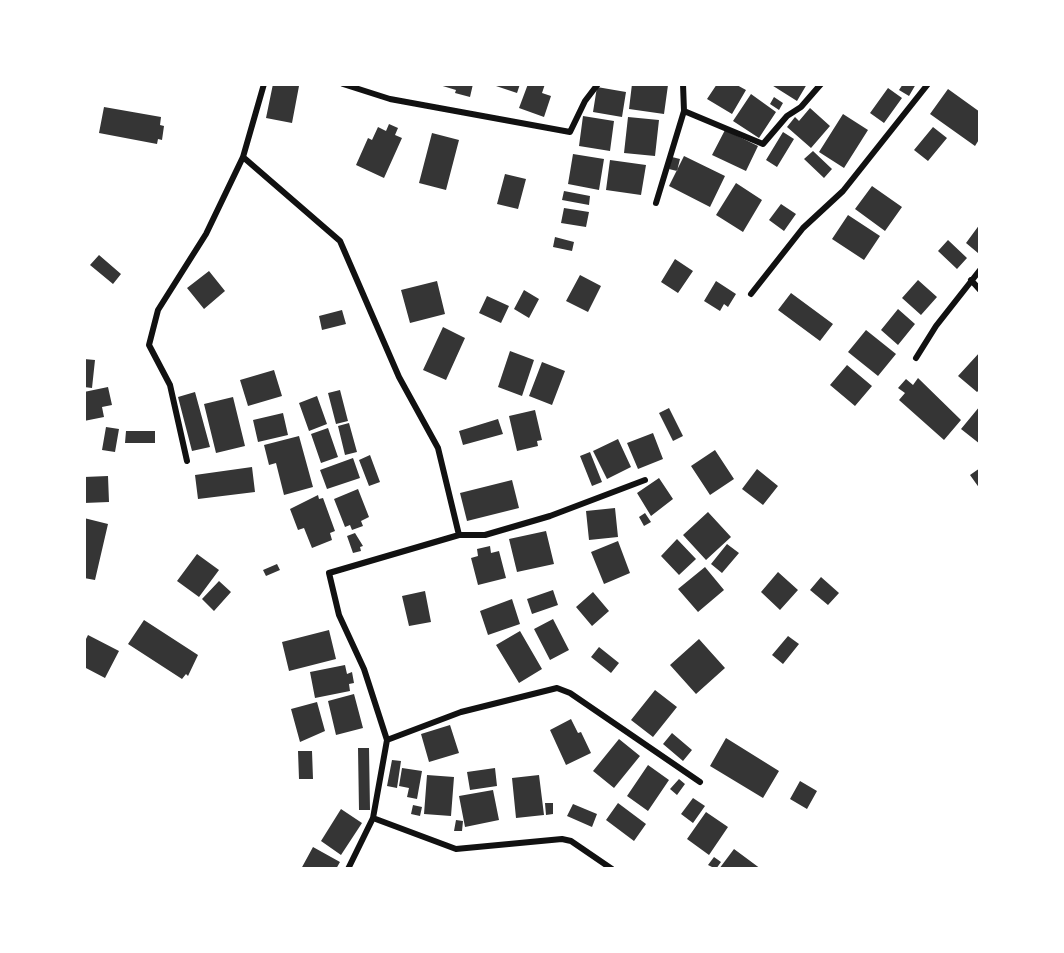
<!DOCTYPE html>
<style>
body{margin:0}
#map{position:relative;width:1064px;height:953px;overflow:hidden;background:#fff;font-family:"Archivo Narrow",sans-serif}
canvas{display:block}
.frame{position:absolute;inset:0;border:86px solid #fff;pointer-events:none}
</style>
<div id="map">
<canvas width="1064" height="953"></canvas>
<div class="frame"></div>
</div>
<script>
const context = document.querySelector('canvas').getContext('2d');
context.lineJoin = 'round';
function fillPath(path, color) { context.fillStyle = color; context.fill(path, 'evenodd'); }
const poly = rows => new Path2D(rows.map(r => 'M' + r).join(''));
function trace(path, color, width, dash) { context.strokeStyle = color; context.lineWidth = width; context.lineCap = dash ? 'butt' : 'round'; context.setLineDash(dash || []); context.stroke(path); }
fillPath(poly([
 [273,84,299,86,292,123,266,118],
 [436,84,473,84,470,97,455,93,456,90],
 [490,84,520,84,517,93],
 [528,84,545,84,542,93,551,96,544,117,519,108],
 [632,84,668,85,664,114,629,109],
 [717,84,735,84,746,90,732,114,707,99],
 [770,84,807,84,797,101],
 [903,84,916,84,909,96,899,90],
 [597,87,626,92,622,117,593,112],
 [888,88,902,98,884,123,870,113],
 [948,89,980,112,980,138,975,146,930,114],
 [751,94,776,112,759,138,733,121],
 [774,97,783,103,779,110,770,104],
 [104,107,161,117,160,125,164,126,162,140,158,139,157,144,99,133],
 [810,108,830,126,811,148,787,127,795,117,799,121],
 [843,114,868,130,844,168,819,152],
 [583,116,614,121,610,151,579,146],
 [628,117,659,120,655,156,624,153],
 [389,124,398,128,395,135,402,138,384,178,356,165,368,138,372,140,378,127,386,131],
 [933,127,947,138,928,161,914,150],
 [725,130,758,146,746,171,712,155],
 [783,132,794,139,777,167,766,160],
 [432,133,459,140,446,190,419,183],
 [813,151,832,169,824,178,804,159],
 [573,154,604,159,599,190,568,184],
 [684,156,725,176,710,207,669,186],
 [672,157,680,159,677,171,669,169],
 [610,160,646,165,641,195,606,190],
 [505,174,526,179,518,209,497,204],
 [736,183,762,200,743,232,716,215],
 [872,186,902,207,885,231,855,209],
 [564,191,590,196,589,205,562,200],
 [781,204,796,214,784,231,769,220],
 [564,208,589,212,586,227,561,223],
 [848,215,880,236,864,260,832,239],
 [980,224,980,250,978,253,966,243],
 [555,237,574,242,572,251,553,247],
 [948,240,967,258,957,269,938,251],
 [99,255,121,274,113,284,90,265],
 [675,259,693,271,678,293,661,282],
 [209,271,225,291,204,309,187,288],
 [580,275,601,286,588,312,566,301],
 [918,280,937,297,921,315,902,298],
 [437,281,445,314,410,323,401,290],
 [716,281,736,294,728,307,724,304,720,311,704,301],
 [524,290,539,299,529,318,514,309],
 [791,293,833,324,820,341,778,310],
 [487,296,509,306,501,323,479,313],
 [898,309,915,324,898,345,881,330],
 [342,310,346,324,322,330,319,316],
 [443,327,465,338,446,380,423,370],
 [866,330,896,354,878,376,848,352],
 [510,351,534,360,522,396,498,387],
 [980,352,980,389,977,392,958,376],
 [84,359,95,360,92,388,84,387],
 [542,362,565,371,552,405,529,396],
 [847,365,872,386,855,406,830,385],
 [274,370,282,396,248,406,240,380],
 [918,378,961,420,944,440,899,400,905,393,898,388,906,379,913,385],
 [108,387,112,405,102,407,104,417,84,421,84,392],
 [340,390,348,421,336,424,328,393],
 [195,392,210,447,192,451,178,397],
 [317,396,327,424,309,431,299,403],
 [233,397,245,446,216,453,204,404],
 [980,406,980,444,961,429],
 [669,408,683,436,673,441,659,413],
 [535,410,542,440,537,441,538,446,517,451,509,416],
 [283,413,288,435,258,442,253,420],
 [498,419,503,434,463,445,459,431],
 [349,423,357,452,345,455,338,426],
 [106,427,119,429,115,452,102,450],
 [328,428,338,457,321,463,311,434],
 [126,431,155,431,155,443,125,443],
 [653,433,663,459,638,469,627,443],
 [299,436,313,487,284,495,276,463,269,465,264,445],
 [618,439,631,467,607,479,593,451],
 [715,450,734,479,710,495,691,466],
 [590,452,602,482,592,486,580,456],
 [370,455,380,482,369,486,359,460],
 [353,458,360,478,327,489,320,470],
 [252,467,255,492,198,499,195,475],
 [980,468,980,489,970,475],
 [757,469,778,486,763,505,742,489],
 [108,476,109,502,84,503,84,477],
 [659,478,673,499,651,516,637,493],
 [512,480,519,508,467,521,460,493],
 [358,489,369,517,361,521,363,526,352,530,350,525,345,527,334,499],
 [318,495,319,499,323,498,335,531,330,533,332,540,312,548,304,528,298,530,290,509],
 [615,508,618,537,589,540,586,511],
 [708,512,731,537,706,560,683,535],
 [645,513,651,522,644,526,639,517],
 [84,518,108,524,95,580,84,578],
 [546,531,554,564,517,572,509,539],
 [355,533,363,546,360,547,361,551,353,553,347,536],
 [677,539,696,559,679,575,661,556],
 [618,541,630,573,604,584,591,552],
 [727,544,739,553,722,573,711,564],
 [490,546,491,553,499,551,506,578,478,585,471,558,478,556,477,549],
 [197,554,219,570,199,597,177,581],
 [277,564,280,570,266,576,263,570],
 [705,567,724,590,698,612,678,589],
 [778,572,798,590,780,610,761,592],
 [821,577,839,593,828,605,810,590],
 [219,581,231,592,214,611,202,599],
 [553,590,558,605,532,614,527,599],
 [425,591,431,622,409,626,402,596],
 [593,592,609,611,592,626,576,607],
 [512,599,520,624,488,635,480,611],
 [553,619,569,650,550,660,534,629],
 [144,620,198,655,188,676,186,674,182,679,128,644],
 [329,630,336,659,289,671,282,642],
 [520,631,542,669,519,683,496,645],
 [88,635,119,651,105,678,84,667,84,643],
 [788,636,799,644,783,664,772,655],
 [699,639,725,668,696,694,670,665],
 [599,647,619,663,611,673,591,657],
 [345,665,347,674,352,672,354,683,349,684,350,691,315,698,310,672],
 [655,690,677,707,653,737,631,720],
 [354,694,363,728,336,735,328,701],
 [317,702,325,731,300,742,291,709],
 [571,719,578,733,581,732,591,753,566,765,550,730],
 [450,725,459,753,429,762,421,734],
 [672,733,692,750,683,761,663,744],
 [726,738,779,771,763,798,710,766],
 [619,739,640,756,614,788,593,771],
 [358,748,369,748,370,810,359,810],
 [298,751,312,751,313,779,299,779],
 [392,760,401,761,397,788,387,786],
 [648,765,669,780,648,811,627,796],
 [402,768,422,771,417,799,407,797,409,788,399,786],
 [495,768,497,786,470,790,467,772],
 [427,775,454,777,451,816,424,814],
 [539,775,544,815,516,818,512,778],
 [679,779,685,784,677,795,670,789],
 [800,781,817,791,807,809,790,799],
 [493,790,499,820,465,827,459,796],
 [693,798,705,806,693,823,681,814],
 [545,803,553,803,553,814,546,815],
 [618,803,646,824,634,841,606,820],
 [573,804,597,814,592,827,567,816],
 [413,805,422,807,420,816,411,814],
 [341,809,362,823,341,855,321,841],
 [706,812,728,827,709,855,687,839],
 [456,820,463,821,462,831,454,831],
 [313,847,340,862,336,869,301,869],
 [734,849,761,869,719,869],
 [714,857,721,862,716,869,708,865]
]), '#353535');
trace(poly([
 [343,84,390,99,570,132,585,101,598,84],
 [684,111,763,144,787,116,801,107,821,84],
 [243,157,340,241,399,377,438,448,459,535],
 [656,203,684,111,683,84],
 [971,280,980,290],
 [751,294,803,228,843,191,928,84],
 [916,358,936,326,980,270],
 [187,461,170,385,149,345,158,310,206,234,243,157,264,84],
 [387,740,461,712,557,688,570,693,700,782],
 [373,818,387,740,364,669,339,615,329,573,459,535,485,535,550,516,645,480],
 [348,869,373,818,456,849,562,839,571,841,612,869]
]), '#111', 6);
</script>
